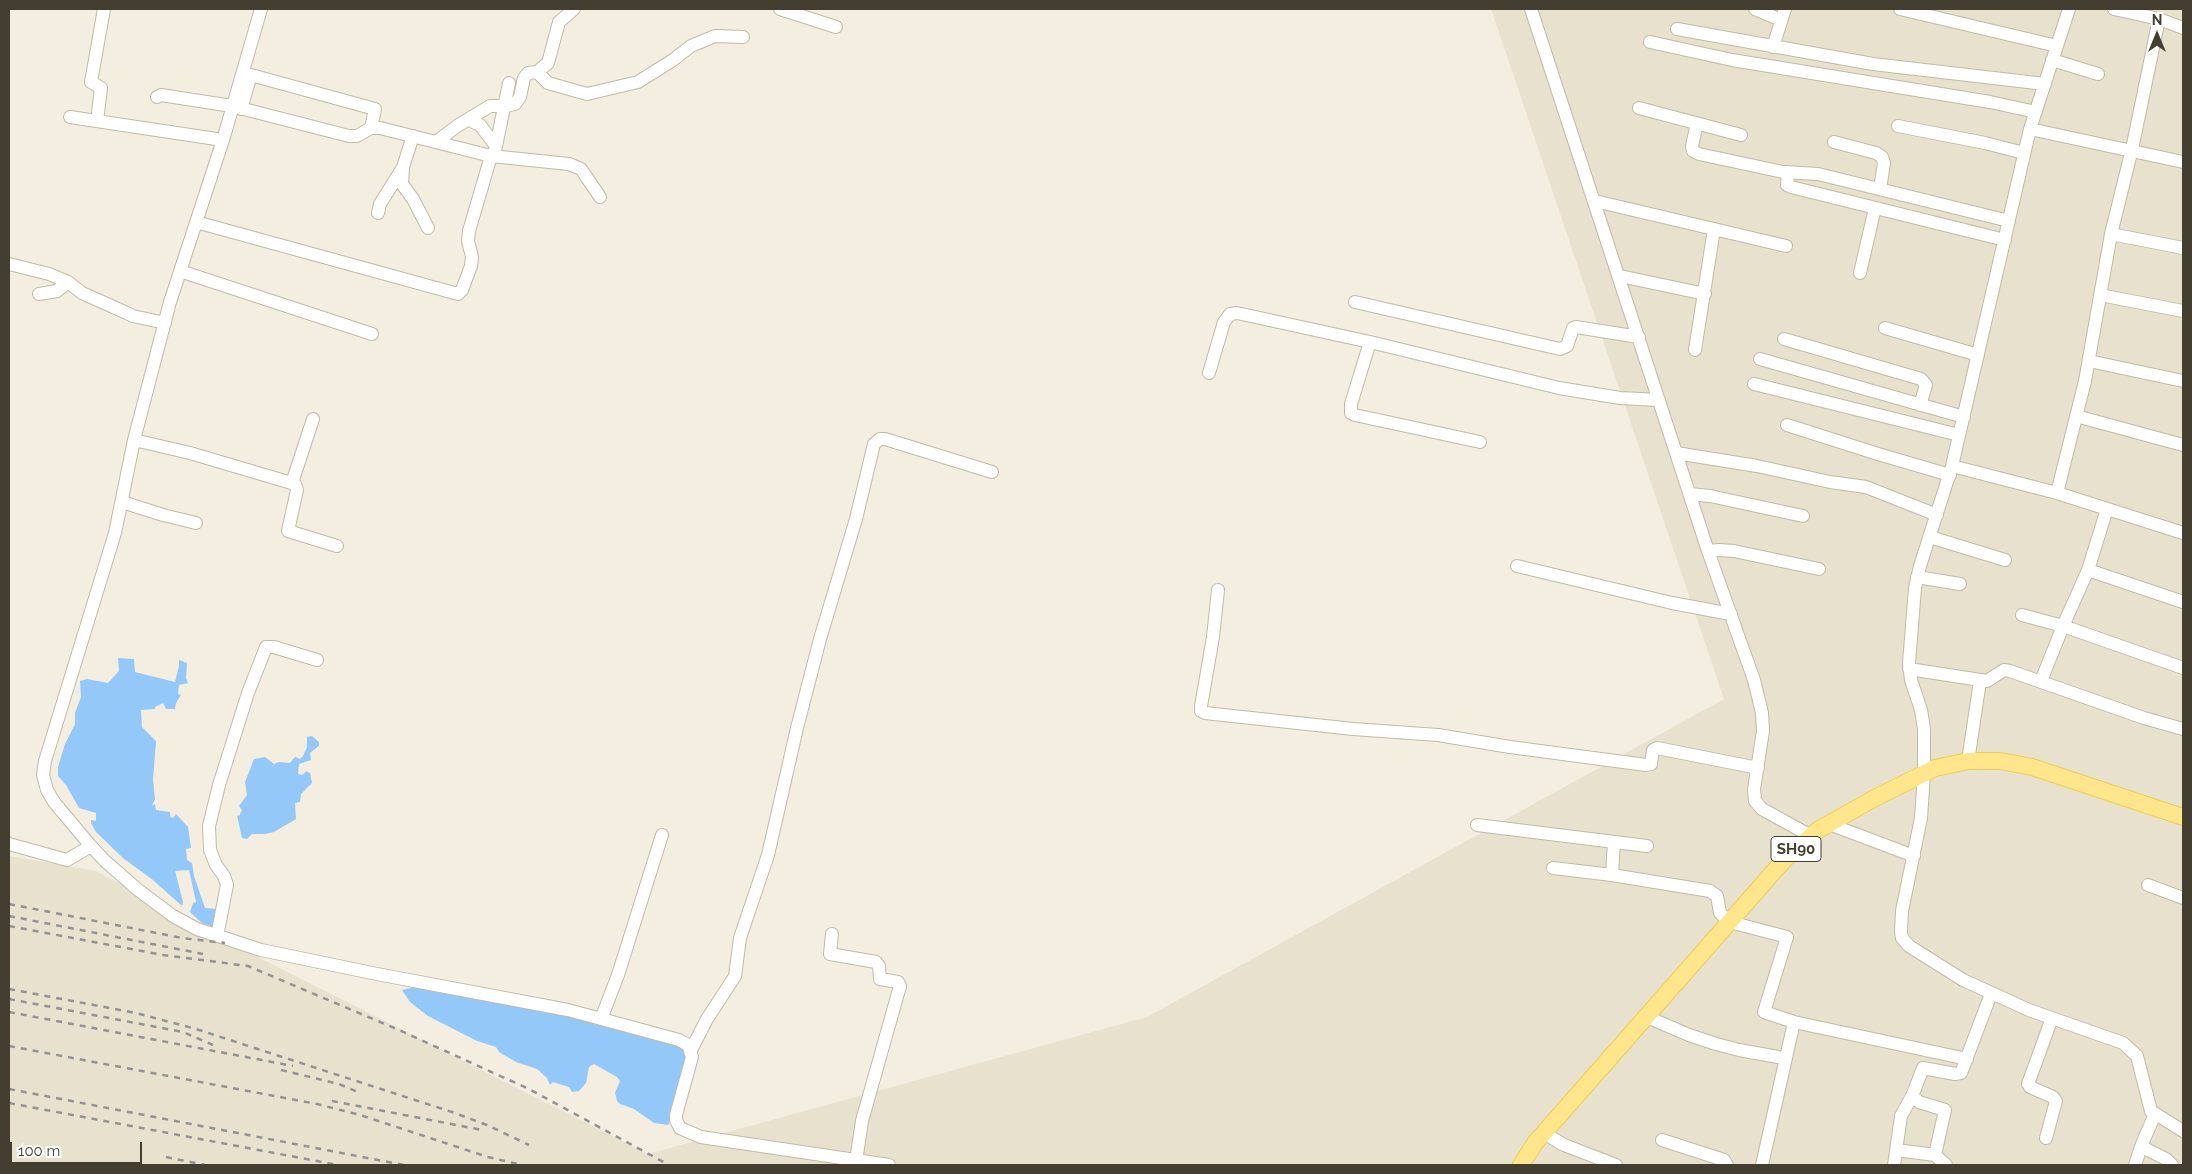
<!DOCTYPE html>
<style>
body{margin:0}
#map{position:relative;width:2192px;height:1174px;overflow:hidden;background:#f3eee0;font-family:Raleway,sans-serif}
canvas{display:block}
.frame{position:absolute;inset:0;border:10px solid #443e31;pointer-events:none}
.north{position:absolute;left:2132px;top:10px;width:50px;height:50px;-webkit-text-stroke:4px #fff;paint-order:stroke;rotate:0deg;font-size:14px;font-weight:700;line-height:20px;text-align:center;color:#443e31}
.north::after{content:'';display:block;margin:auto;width:18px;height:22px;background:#443e31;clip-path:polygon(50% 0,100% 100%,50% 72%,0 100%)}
.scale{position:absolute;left:10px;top:1142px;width:132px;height:22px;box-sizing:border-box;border:2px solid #443e31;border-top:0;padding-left:6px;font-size:15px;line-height:18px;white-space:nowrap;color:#443e31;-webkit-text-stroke:4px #fff;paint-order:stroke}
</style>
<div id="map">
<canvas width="2192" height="1174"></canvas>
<div class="frame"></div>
<div class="north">N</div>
<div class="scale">100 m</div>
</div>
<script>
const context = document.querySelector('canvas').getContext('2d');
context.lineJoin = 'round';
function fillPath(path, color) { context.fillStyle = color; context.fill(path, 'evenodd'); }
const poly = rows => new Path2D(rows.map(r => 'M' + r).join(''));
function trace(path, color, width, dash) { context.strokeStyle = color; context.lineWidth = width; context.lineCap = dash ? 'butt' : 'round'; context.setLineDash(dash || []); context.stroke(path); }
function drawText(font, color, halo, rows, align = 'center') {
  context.font = font + ' Raleway,sans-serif'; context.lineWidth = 4; context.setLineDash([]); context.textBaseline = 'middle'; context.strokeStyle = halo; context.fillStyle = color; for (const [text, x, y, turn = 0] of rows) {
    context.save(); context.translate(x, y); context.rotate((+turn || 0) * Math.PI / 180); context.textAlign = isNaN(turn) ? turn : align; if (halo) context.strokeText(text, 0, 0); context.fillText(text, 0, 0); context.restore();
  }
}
fillPath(poly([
 [1491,9,2183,9,2183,1165,9,1165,9,856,96,871,226,941,648,1154,1147,1017,1724,699]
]), '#e7e1ce');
fillPath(poly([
 [118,658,134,659,135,672,175,682,179,666,179,660,187,663,186,678,188,683,179,685,178,694,181,695,176,703,175,709,166,709,163,703,155,707,155,709,141,710,142,727,156,741,153,779,155,799,152,806,155,804,156,810,170,812,170,817,173,818,176,814,188,827,191,848,186,849,187,860,192,863,194,876,205,908,216,909,214,927,202,923,190,912,193,903,196,902,189,870,175,871,183,902,182,906,153,880,123,858,96,832,91,823,91,820,96,821,96,813,79,808,66,785,58,776,58,767,65,744,75,724,75,713,81,697,80,681,87,679,108,683,119,671],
 [312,736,319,742,319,746,310,753,311,760,299,764,298,774,302,775,308,770,307,772,310,773,312,783,301,794,300,802,295,803,296,819,274,832,265,834,252,834,247,839,242,838,237,815,239,816,242,810,239,806,247,795,245,782,254,759,265,757,274,764,279,762,290,763,295,757,300,759,303,756,307,747,307,737],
 [415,987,575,1015,688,1049,670,1121,668,1125,654,1123,634,1109,620,1104,617,1101,615,1093,620,1081,617,1077,594,1064,589,1067,586,1083,579,1091,572,1092,569,1087,553,1082,550,1085,547,1078,537,1069,516,1062,499,1052,496,1047,477,1041,428,1016,410,1002,402,990]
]), '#94c8f8');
const minor = poly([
 [261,9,223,140,170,302,134,440,115,533,45,761,43,775,47,790,54,802,90,845,105,861,137,889,173,916,197,929,261,950,377,974,568,1010,679,1040,688,1045,692,1057,676,1115,676,1120,680,1128,701,1137,889,1165],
 [574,9,559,22,548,63,537,72,548,83,587,94,638,82,673,60,691,46,715,36,743,37],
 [780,9,836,27],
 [1531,9,1708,551,1754,680,1762,713,1763,731,1754,789,1755,801,1762,809,1811,836],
 [1755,9,1781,20],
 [1900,9,2057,46],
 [2069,9,2030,129,1952,466,1920,566,1915,588,1909,663,1911,680,1921,710,1924,729,1924,774,1921,818,1902,911,1901,932,1902,938,1909,946,1963,980,2029,1010,2123,1043,2137,1056,2151,1111,2183,1131],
 [2114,9,2159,19,2183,28],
 [1677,29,1873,64,2045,84],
 [1650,42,1732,60,1990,102,2036,112],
 [1773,47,1785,9],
 [2052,60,2098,74],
 [157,97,161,95,232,106,349,136,357,136,371,128,380,128,491,156,569,164,581,169,600,197],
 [1639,108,1741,135],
 [241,109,251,75,375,109,371,128],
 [70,117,223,140],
 [469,120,480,125,496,146],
 [97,121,101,88,91,82,104,9],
 [1697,123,1692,146,1693,151,1699,154,1783,172,1818,174,2009,221],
 [1898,126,1985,143,2024,153],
 [2030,129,2183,162],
 [413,136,403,167,402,184,413,199,428,228],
 [436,142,457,126,490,106,505,106,515,104,520,97,524,78,528,73,537,72],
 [1834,142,1876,153,1882,157,1884,163,1880,189],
 [494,156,509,83],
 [1788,172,1787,185,1791,187,2005,240],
 [1595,201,1786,246],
 [378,213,380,204,402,169],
 [196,222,458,294,462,290,471,266,472,257,468,241,469,231,491,156],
 [2111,234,2183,248],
 [9,264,49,274,68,282],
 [180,271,372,334],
 [1860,273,1875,208],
 [1620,276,1705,294],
 [39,294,57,291,68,282,82,293,118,309,133,316,165,323],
 [2100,295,2183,311],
 [1355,302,1560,349,1567,346,1573,328,1576,327,1639,337],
 [1885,328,1978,355],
 [1784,339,1921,379,1926,385,1920,405],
 [1370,342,1351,404,1351,413,1355,415,1480,442],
 [1695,350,1714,229],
 [1760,359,1964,417],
 [2089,361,2183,381],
 [1209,373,1224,322,1230,314,1237,313,1370,342,1559,388,1620,398,1659,400],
 [1754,384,1959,435],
 [2076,416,2183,445],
 [1787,425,1878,454,1950,475],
 [134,440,190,453,295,484,297,490,288,531,337,546],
 [1676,453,1757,466,1830,482,1866,487,1937,515],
 [1952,466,2057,493,2183,533],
 [292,483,313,419],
 [2057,493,2085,381,2111,234,2132,149,2159,19],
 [1690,494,1710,496,1803,516],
 [122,502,163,515,196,523],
 [1930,537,2005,560],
 [1708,551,1719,550,1734,551,1819,569],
 [1517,566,1672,603,1731,614],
 [2088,570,2183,602],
 [1917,577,1960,584],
 [1218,590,1213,637,1201,706,1201,711,1205,713,1353,729,1438,735,1510,747,1646,765,1651,764,1653,750,1657,748,1758,768],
 [2022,615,2063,626,2183,668],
 [1909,669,1987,681,2004,670,2010,671,2144,718,2183,729],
 [2041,681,2063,626,2088,570,2107,509],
 [1968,761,1980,681],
 [1829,824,1914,856],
 [1477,825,1647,846],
 [9,844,67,860,91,846],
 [1553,868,1612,875,1710,891,1717,896,1720,913,1730,922,1787,937,1764,1012,1794,1022,1762,1165],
 [1612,875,1614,842],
 [2148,885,2183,898],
 [832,934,830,954,876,962,879,966,880,979,898,982,900,986,862,1121,856,1161],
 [217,936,227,885,224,876,216,865,210,850,209,826,219,785,248,693,266,647,274,647,317,660],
 [1647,1017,1689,1035,1716,1044,1739,1050,1778,1057],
 [601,1019,618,975,662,835],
 [1794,1022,1967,1059],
 [691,1050,707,1019,735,976,740,938,768,855,797,728,820,639,856,519,874,444,880,439,885,439,992,472],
 [2155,1114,2142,1144,2144,1148,2166,1159,2172,1165],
 [1544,1133,1564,1145,1616,1165],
 [2046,1138,2056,1101,2053,1097,2030,1087,2028,1084,2052,1018],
 [1662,1140,1724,1160,1727,1165],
 [1896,1150,1935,1155,1946,1165],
 [1935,1155,1945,1110,1919,1102,1912,1096,1916,1086,1923,1068,1955,1074,1961,1073,1991,994],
 [1894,1165,1901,1116,1912,1096],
 [2135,1165,2142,1144]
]);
const major = poly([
 [1521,1165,1535,1143,1784,860,1818,830,1873,799,1935,768,1968,761,2000,761,2032,767,2183,817]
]);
trace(minor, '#c1baa5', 14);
trace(major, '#f0cc51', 18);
trace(minor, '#fff', 12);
trace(major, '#ffe68d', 16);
trace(poly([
 [9,904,182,938,225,943],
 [9,916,203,954],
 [9,926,163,955,248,966,399,1030,529,1089,669,1165],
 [9,989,136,1013,196,1029,452,1112,487,1125,529,1145],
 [9,999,183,1032,213,1045],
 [9,1012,293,1066],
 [9,1046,317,1104,360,1115,488,1157,522,1165],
 [281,1070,339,1084,360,1093],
 [9,1089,404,1165],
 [332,1101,482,1130],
 [9,1103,338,1165],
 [166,1157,205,1165]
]), '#939393', 2.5, [6, 6]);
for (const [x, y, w] of [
 [1796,849,50]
]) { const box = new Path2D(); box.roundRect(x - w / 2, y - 12.5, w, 25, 4); context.fillStyle = '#fff'; context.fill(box); trace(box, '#443e31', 1); }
drawText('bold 15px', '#443e31', null, [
 ["SH90",1796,849]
]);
</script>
